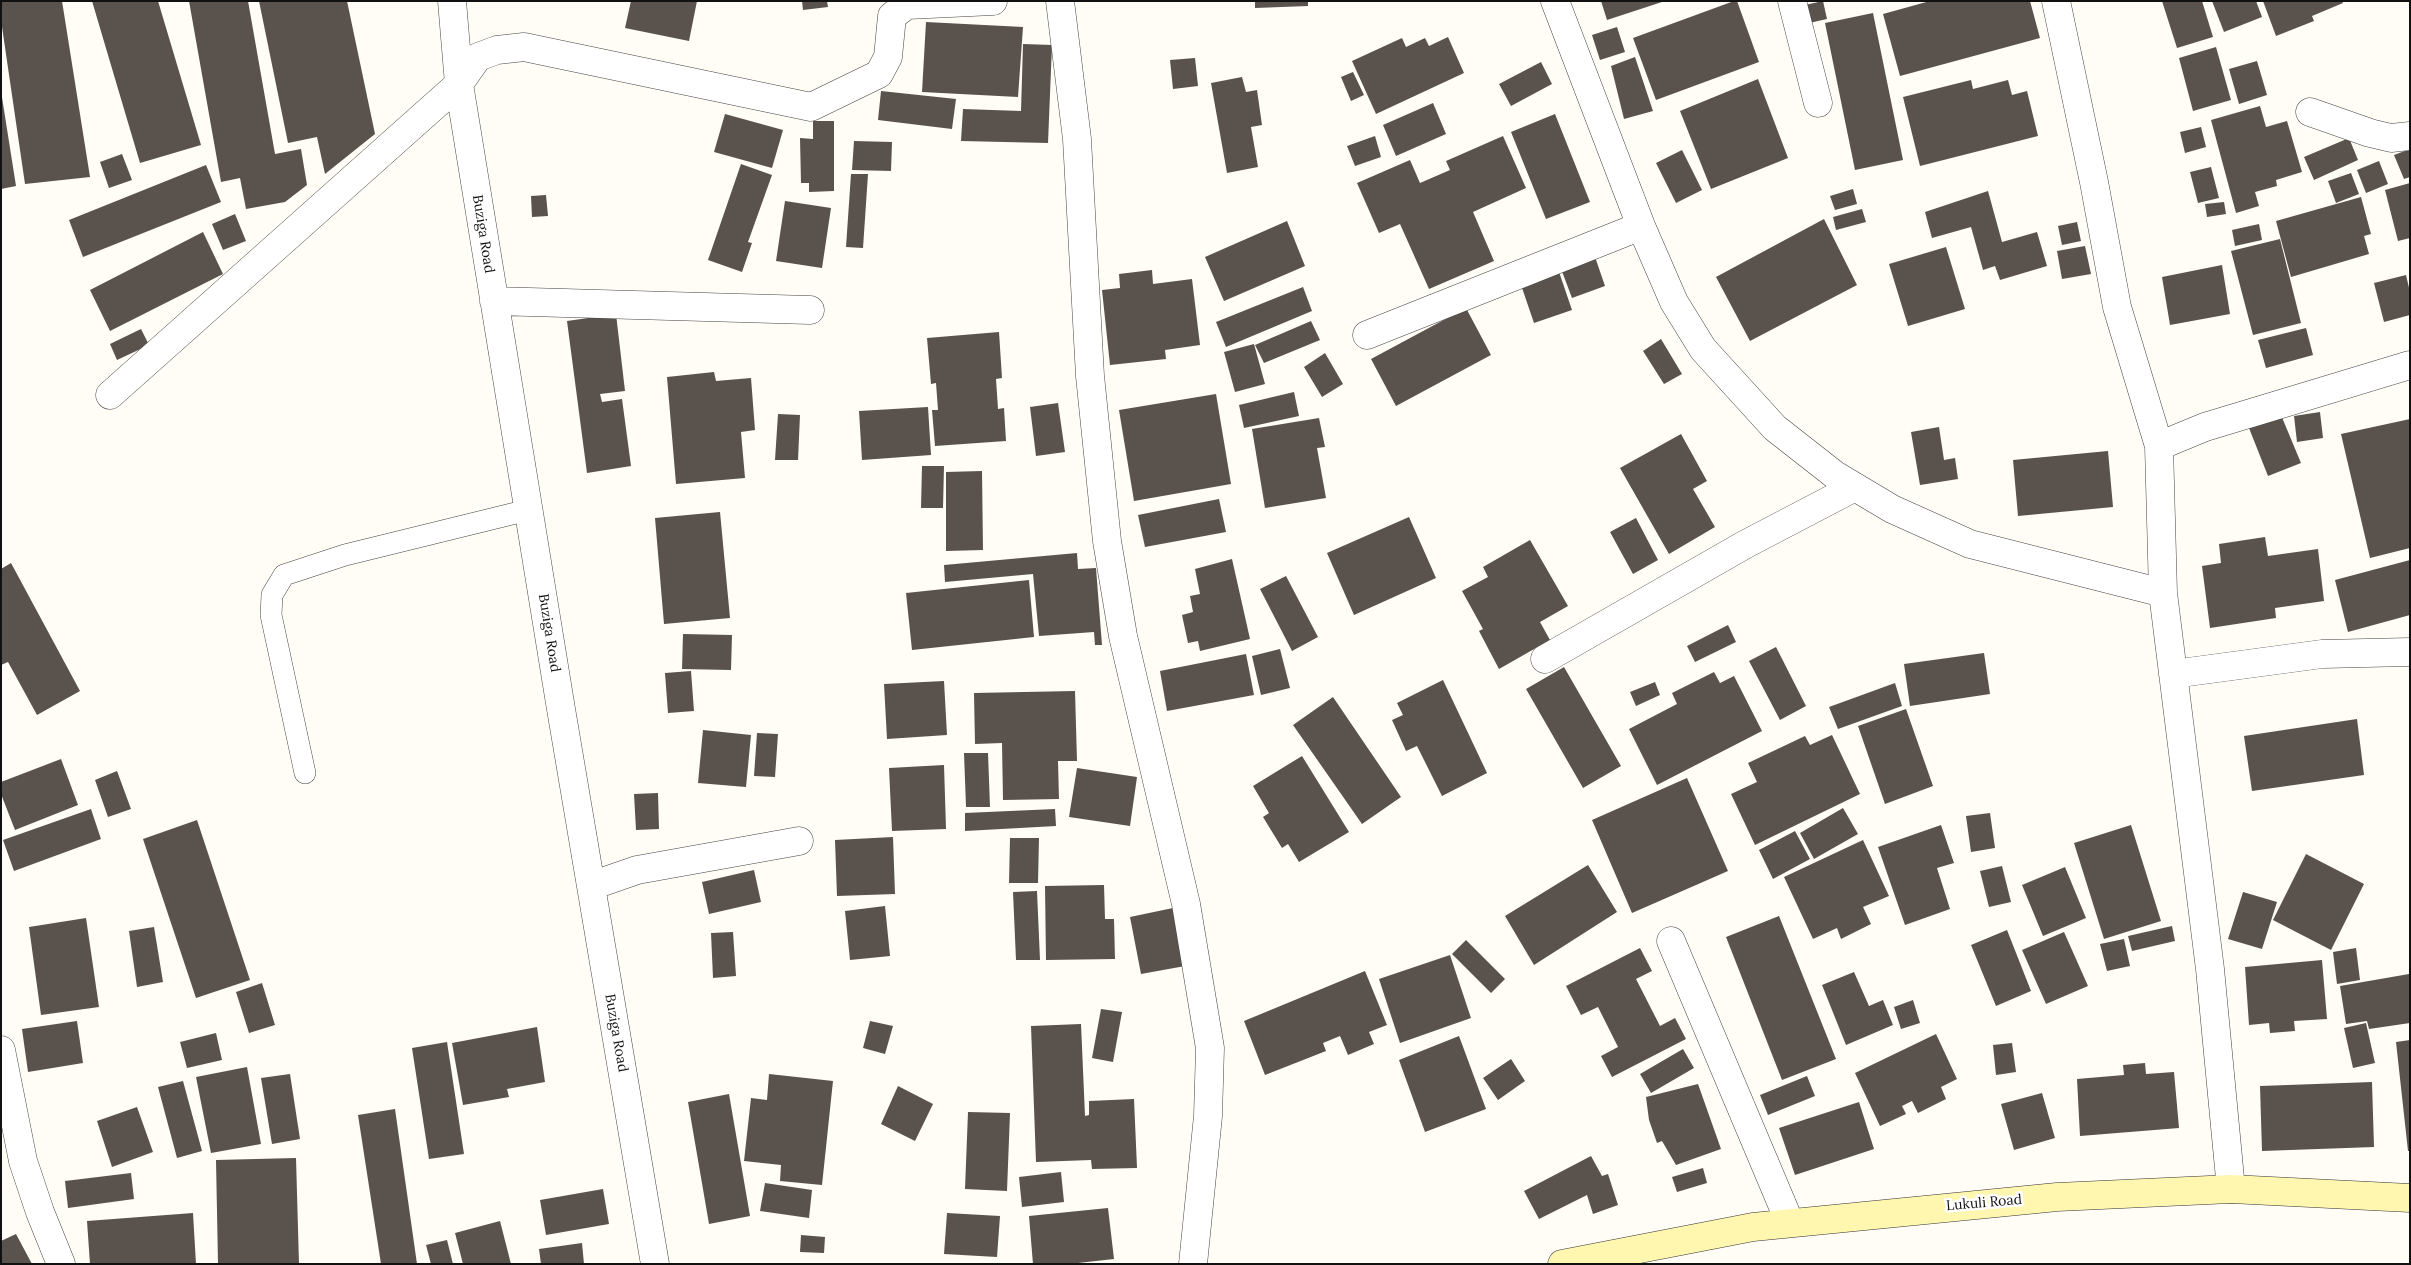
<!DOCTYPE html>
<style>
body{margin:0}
#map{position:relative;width:2411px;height:1265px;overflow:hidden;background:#fffdf5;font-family:Lora,serif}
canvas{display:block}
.frame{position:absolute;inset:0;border:2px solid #111;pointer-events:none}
</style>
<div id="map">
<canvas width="2411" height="1265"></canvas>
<div class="frame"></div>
</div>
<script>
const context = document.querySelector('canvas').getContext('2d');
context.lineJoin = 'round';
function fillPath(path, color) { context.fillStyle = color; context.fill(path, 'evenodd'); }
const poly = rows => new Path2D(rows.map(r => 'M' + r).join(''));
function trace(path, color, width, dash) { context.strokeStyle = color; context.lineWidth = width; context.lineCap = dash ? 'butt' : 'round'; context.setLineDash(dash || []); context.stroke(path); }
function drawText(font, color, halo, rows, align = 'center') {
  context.font = font + ' Lora,serif'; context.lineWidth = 5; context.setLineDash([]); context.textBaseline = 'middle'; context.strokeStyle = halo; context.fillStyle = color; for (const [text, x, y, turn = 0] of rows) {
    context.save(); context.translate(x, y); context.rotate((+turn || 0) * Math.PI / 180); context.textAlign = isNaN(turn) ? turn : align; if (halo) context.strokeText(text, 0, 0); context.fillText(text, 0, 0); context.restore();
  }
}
fillPath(poly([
 [1,1,62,1,90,177,25,184,1,20],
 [92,1,158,1,201,145,140,163],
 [189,1,248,1,275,154,301,149,307,185,285,202,246,209,240,178,221,182],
 [259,1,347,1,375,134,325,174,317,137,288,143],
 [631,1,697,1,689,41,625,28],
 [802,1,827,1,828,7,803,10],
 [1255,1,1308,1,1308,6,1255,8],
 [1601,1,1662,1,1662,2,1607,20],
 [1734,1,1737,1,1759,62,1656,100,1633,38],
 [1823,1,1827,19,1809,23,1805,5],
 [1930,1,2030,1,2040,38,1900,76,1883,14],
 [2162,1,2202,1,2213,37,2177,48],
 [2212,1,2256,1,2262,17,2224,32],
 [2263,1,2342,1,2343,3,2312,16,2314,21,2276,36],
 [1873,13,1903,160,1855,170,1825,23],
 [926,22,1023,27,1018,97,922,92],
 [1617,27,1625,52,1600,60,1592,35],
 [1448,37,1464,73,1376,114,1352,61,1402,38,1406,47,1425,38,1429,46],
 [1023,44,1052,45,1048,143,961,141,963,109,1021,111],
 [2216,47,2231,100,2193,111,2179,58],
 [1635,57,1653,111,1624,119,1611,66],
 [1195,58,1198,86,1173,89,1170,60],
 [2257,61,2267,95,2239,104,2229,69],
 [1541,62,1552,84,1511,106,1499,84],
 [1353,72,1364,95,1351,101,1341,77],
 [1242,77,1246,92,1257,90,1262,125,1251,127,1258,167,1227,173,1211,83],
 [1758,79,1788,158,1711,189,1680,111],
 [1971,80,1973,89,2008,80,2012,95,2027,91,2038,136,1920,166,1903,97],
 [1,91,16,186,1,189],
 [881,91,956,99,952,129,878,120],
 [1433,103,1446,134,1396,156,1383,125],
 [2260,106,2266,127,2287,121,2302,172,2276,180,2277,186,2255,192,2259,206,2236,213,2211,120],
 [725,114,783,130,772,168,714,152],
 [1555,114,1590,202,1546,219,1511,132],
 [813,121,834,121,834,191,809,192,809,183,801,183,800,138,813,139],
 [2201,127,2206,147,2185,153,2180,132],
 [1375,136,1381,157,1355,166,1347,146],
 [1503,136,1526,188,1473,212,1494,261,1429,289,1400,224,1379,233,1357,183,1410,160,1420,183,1450,170,1446,161],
 [2349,138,2358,160,2314,180,2304,157],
 [854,141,892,142,891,171,852,170],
 [2410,149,2410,177,2404,179,2394,155],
 [1682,150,1702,190,1676,203,1656,163],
 [122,154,132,180,109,188,100,162],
 [2379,161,2388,184,2366,193,2357,170],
 [741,164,772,175,748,242,752,243,742,272,708,260],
 [206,165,221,202,83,257,69,220],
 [2211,167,2219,198,2198,203,2190,172],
 [2351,173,2359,194,2336,203,2328,181],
 [851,174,868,174,863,248,846,247],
 [2410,183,2410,238,2398,241,2385,190],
 [1853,189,1857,204,1835,210,1830,196],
 [1988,191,2002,242,2037,232,2047,266,2000,280,1995,266,1983,270,1971,227,1932,238,1925,212],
 [546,195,548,216,532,217,531,196],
 [2361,197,2371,234,2364,236,2369,254,2291,277,2276,221],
 [785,201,831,208,822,268,776,261],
 [2224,202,2226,214,2207,217,2205,204],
 [1862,209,1866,222,1836,230,1833,217],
 [235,214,246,241,223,250,212,224],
 [1824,219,1857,285,1750,341,1716,277],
 [1287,221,1305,266,1224,301,1205,257],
 [2077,222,2081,241,2062,245,2058,226],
 [2259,224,2262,240,2235,246,2232,230],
 [203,232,223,274,110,331,90,290],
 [2280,239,2301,323,2253,335,2231,251],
 [2085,246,2091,274,2062,279,2057,251],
 [1946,247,1965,309,1908,326,1889,264],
 [1594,254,1605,286,1572,298,1560,266],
 [2222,265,2230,314,2170,325,2162,277],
 [1558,269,1572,310,1534,323,1520,282],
 [1152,270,1153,284,1192,279,1200,345,1165,350,1166,359,1110,365,1102,290,1120,288,1119,274],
 [2406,275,2410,292,2410,315,2384,322,2374,283],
 [1303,287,1312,311,1226,347,1216,322],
 [1466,308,1491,355,1396,406,1371,359],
 [616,314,625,391,600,394,602,402,622,399,631,466,587,473,567,321],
 [1311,321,1320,340,1264,363,1255,345],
 [2306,328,2313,355,2266,368,2258,340],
 [141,329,149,345,117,360,110,344],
 [999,332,1002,378,996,379,998,409,1004,408,1006,441,935,446,932,410,938,410,936,383,931,384,927,338],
 [1661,339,1682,374,1664,384,1643,351],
 [1254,344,1265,384,1235,392,1224,352],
 [1325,353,1343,384,1322,397,1304,367],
 [714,372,716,381,751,378,755,430,741,432,745,478,676,484,667,377],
 [1294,392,1299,416,1244,428,1239,405],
 [1216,394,1231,484,1134,501,1119,410],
 [1058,403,1065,452,1036,456,1030,407],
 [928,407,931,455,862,460,859,411],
 [2320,412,2323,438,2297,442,2294,416],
 [778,414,800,415,798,460,775,460],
 [2281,415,2301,463,2268,476,2249,428],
 [1319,418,1325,447,1317,448,1326,498,1265,508,1252,429],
 [2410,419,2410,548,2370,558,2341,434],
 [1939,427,1944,460,1955,458,1958,479,1920,485,1911,432],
 [1681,434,1707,481,1693,489,1715,527,1669,554,1620,468],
 [2108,451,2113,507,2018,516,2013,460],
 [922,466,944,466,943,508,921,508],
 [982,471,983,550,946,551,946,472],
 [1219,499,1226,532,1145,547,1138,515],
 [720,512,730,618,664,624,655,518],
 [1409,517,1436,578,1354,615,1327,553],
 [1636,518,1658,560,1633,574,1610,532],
 [2265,537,2268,556,2318,549,2324,601,2275,608,2276,618,2210,628,2202,566,2221,563,2219,544],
 [1530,540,1568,606,1540,622,1550,640,1499,669,1479,631,1483,629,1462,591,1488,577,1483,567],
 [1077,553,1078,569,1096,568,1102,645,1095,645,1094,632,1039,636,1033,574,945,582,944,565],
 [1232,559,1250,639,1200,651,1198,641,1188,643,1182,615,1193,612,1190,596,1200,594,1195,569],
 [2410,560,2410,615,2348,632,2335,580],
 [11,563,80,691,37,715,8,662,1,665,1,569],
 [1286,576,1318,637,1292,651,1260,589],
 [1029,580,1034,637,912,650,906,593],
 [1728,625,1736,642,1695,662,1687,646],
 [683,634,732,635,731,670,682,669],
 [1776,647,1806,706,1780,720,1749,661],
 [1280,649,1290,688,1261,695,1252,656],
 [1984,653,1990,694,1910,706,1904,664],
 [1246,654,1254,695,1167,711,1160,671],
 [1564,667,1621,766,1583,788,1526,689],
 [691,671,694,711,668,713,665,673],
 [1714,672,1720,683,1734,676,1762,731,1657,785,1629,729,1677,704,1672,693],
 [1443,680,1487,773,1442,796,1417,746,1406,751,1392,720,1403,715,1397,703],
 [944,681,947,735,887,739,884,684],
 [1655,682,1660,695,1636,706,1630,692],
 [1895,683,1902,706,1838,729,1829,707],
 [1075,691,1077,761,1058,761,1059,799,1003,800,1002,743,975,744,974,693],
 [1333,697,1401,797,1362,824,1293,725],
 [1906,709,1933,786,1885,804,1858,726],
 [2357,719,2364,775,2252,791,2244,736],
 [703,730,751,735,746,787,698,783],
 [757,733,778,734,775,777,754,776],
 [1832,735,1860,794,1755,845,1731,794,1757,782,1748,763,1805,736,1810,745],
 [964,753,988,753,990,807,966,807],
 [1302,756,1349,832,1299,862,1288,844,1282,848,1263,817,1269,813,1253,786],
 [61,759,78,805,15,830,1,794,1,782],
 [944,765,946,829,892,831,889,768],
 [1077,768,1137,777,1130,826,1069,817],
 [117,771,131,809,108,817,95,780],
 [1687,778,1728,871,1632,913,1592,820],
 [658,793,659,829,636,830,634,794],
 [1843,808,1858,834,1814,859,1800,833],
 [91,809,101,839,14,871,3,840],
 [1055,809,1056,826,965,831,965,813],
 [1990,813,1995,848,1971,852,1966,816],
 [197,820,250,980,196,998,143,839],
 [1941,825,1954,863,1937,868,1950,909,1905,925,1878,847],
 [2131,825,2161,921,2104,939,2074,843],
 [1795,831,1810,859,1773,879,1759,850],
 [893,837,895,894,837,896,835,840],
 [1010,838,1039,838,1038,883,1009,883],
 [1863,840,1889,896,1863,907,1871,924,1841,939,1837,928,1813,939,1784,877],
 [2306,854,2364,884,2331,950,2273,920],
 [1588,865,1617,912,1534,965,1505,916],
 [2002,866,2011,902,1989,907,1980,871],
 [2065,867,2086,918,2043,936,2022,885],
 [754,870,761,902,709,914,702,882],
 [1104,885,1105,919,1114,919,1115,959,1046,960,1045,886],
 [1037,891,1040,960,1016,960,1013,892],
 [2243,892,2277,902,2262,949,2228,939],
 [885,906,890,956,850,960,845,911],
 [1173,908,1185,966,1141,974,1130,917],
 [1779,916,1836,1059,1782,1080,1726,937],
 [86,918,99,1007,41,1015,29,927],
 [2172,926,2175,941,2132,951,2128,936],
 [154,927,163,982,137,987,129,931],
 [2007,930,2031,991,1996,1006,1971,945],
 [733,932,736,976,713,978,711,933],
 [2064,932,2088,986,2046,1004,2022,950],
 [2124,939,2130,966,2107,971,2100,944],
 [1466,940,1505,979,1491,993,1452,954],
 [1640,948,1652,971,1636,979,1660,1026,1675,1018,1686,1039,1612,1077,1601,1056,1618,1047,1598,1007,1581,1015,1566,986],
 [2356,948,2360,980,2337,984,2333,952],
 [1450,955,1471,1018,1400,1043,1379,979],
 [2322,960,2327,1019,2294,1021,2295,1031,2270,1033,2269,1023,2249,1025,2245,967],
 [1365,971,1387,1025,1369,1032,1374,1044,1348,1055,1340,1036,1323,1043,1326,1051,1265,1075,1244,1021],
 [1854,972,1869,1006,1883,1000,1893,1025,1846,1045,1822,985],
 [2409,974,2410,1023,2369,1029,2367,1021,2346,1024,2340,986],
 [262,983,275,1025,249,1033,236,992],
 [1913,1000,1920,1023,1901,1029,1894,1007],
 [1101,1009,1122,1012,1113,1062,1092,1058],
 [77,1021,83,1063,28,1072,22,1029],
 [870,1021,893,1026,885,1054,863,1048],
 [2366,1023,2375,1063,2353,1068,2344,1028],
 [1081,1024,1085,1116,1089,1115,1089,1101,1134,1099,1137,1168,1092,1169,1091,1160,1036,1162,1031,1026],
 [537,1027,545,1082,507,1089,509,1097,463,1105,452,1043],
 [216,1033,222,1060,187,1068,180,1042],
 [1936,1034,1957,1079,1941,1087,1946,1099,1918,1113,1912,1101,1902,1106,1906,1114,1880,1126,1855,1073],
 [1459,1036,1486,1109,1425,1132,1399,1060],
 [2410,1040,2410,1151,2408,1151,2396,1042],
 [447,1042,464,1154,429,1159,412,1048],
 [2012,1043,2016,1072,1996,1075,1993,1045],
 [1683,1049,1694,1068,1651,1093,1640,1074],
 [1511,1059,1525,1081,1498,1100,1483,1078],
 [2145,1063,2146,1074,2174,1072,2179,1128,2080,1136,2077,1079,2124,1075,2123,1065],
 [247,1067,261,1144,211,1153,196,1077],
 [290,1074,300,1139,272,1144,261,1078],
 [769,1074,833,1081,822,1185,780,1181,781,1165,744,1161,751,1098,767,1100],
 [1807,1076,1815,1096,1768,1115,1760,1095],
 [183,1081,202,1151,177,1158,158,1087],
 [2372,1082,2374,1147,2262,1151,2260,1086],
 [1698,1084,1721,1149,1676,1165,1662,1141,1657,1143,1649,1120,1646,1097],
 [898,1086,933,1104,915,1141,881,1124],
 [2042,1093,2055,1138,2014,1150,2001,1104],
 [729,1094,750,1216,709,1224,688,1102],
 [1859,1102,1874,1149,1795,1175,1779,1128],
 [137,1107,153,1152,112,1167,97,1121],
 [395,1109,417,1264,381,1264,358,1115],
 [968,1112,1010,1113,1007,1191,965,1189],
 [1591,1156,1602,1176,1608,1174,1618,1205,1593,1214,1587,1195,1539,1219,1524,1191],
 [296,1158,299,1264,218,1264,216,1160],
 [1703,1168,1707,1183,1677,1192,1672,1177],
 [1061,1172,1064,1202,1022,1207,1019,1177],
 [131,1173,134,1199,68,1208,65,1181],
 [765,1183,812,1190,809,1218,760,1211],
 [603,1189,609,1224,546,1235,540,1200],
 [1108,1208,1114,1259,1069,1264,1033,1264,1029,1216],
 [193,1213,196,1264,90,1264,87,1221],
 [947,1213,1000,1216,997,1257,944,1254],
 [500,1221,511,1264,463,1264,455,1233],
 [16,1234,32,1264,1,1264,1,1241],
 [801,1235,825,1237,824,1253,800,1252],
 [447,1240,453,1264,431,1264,426,1245],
 [582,1243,584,1264,541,1264,539,1249]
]), '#5a524d');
const lane = poly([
 [305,773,271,615,272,595,284,575,345,555,528,510]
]);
const street = poly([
 [452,1,459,84,561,709,655,1264],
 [1060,1,1077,139,1090,376,1107,541,1123,636,1186,904,1210,1048,1208,1116,1193,1264],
 [1555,1,1641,226,1674,302,1703,349,1775,428,1835,475,1892,509,1970,544,2163,593],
 [1792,1,1818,103],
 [2056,1,2094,182,2117,307,2159,446],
 [2310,112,2370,133,2391,138,2410,136],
 [494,301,810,310],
 [1367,335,1641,226],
 [110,395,459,84,478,57,497,50,524,47,811,107,879,74,888,57,892,16,907,5,993,1],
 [1545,659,1746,544,1855,487],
 [2173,674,2322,654,2410,652],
 [591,886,637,870,799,841],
 [1671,941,1790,1223],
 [1,1050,23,1161,40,1212,61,1264],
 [2231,1189,2210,969,2163,593,2159,446,2205,427,2410,365]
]);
const secondary = poly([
 [1562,1264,1753,1227,2057,1197,2231,1189,2410,1198]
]);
trace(lane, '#444', 22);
trace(street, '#444', 29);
trace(secondary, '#333', 29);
trace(lane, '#fff', 21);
trace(street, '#fff', 28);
trace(secondary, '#fff6b0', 28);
drawText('14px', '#111', '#fff', [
 ["Buziga Road",483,234,81],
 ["Buziga Road",549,633,81],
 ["Buziga Road",616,1033,80],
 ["Lukuli Road",1984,1203,-5]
]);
</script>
